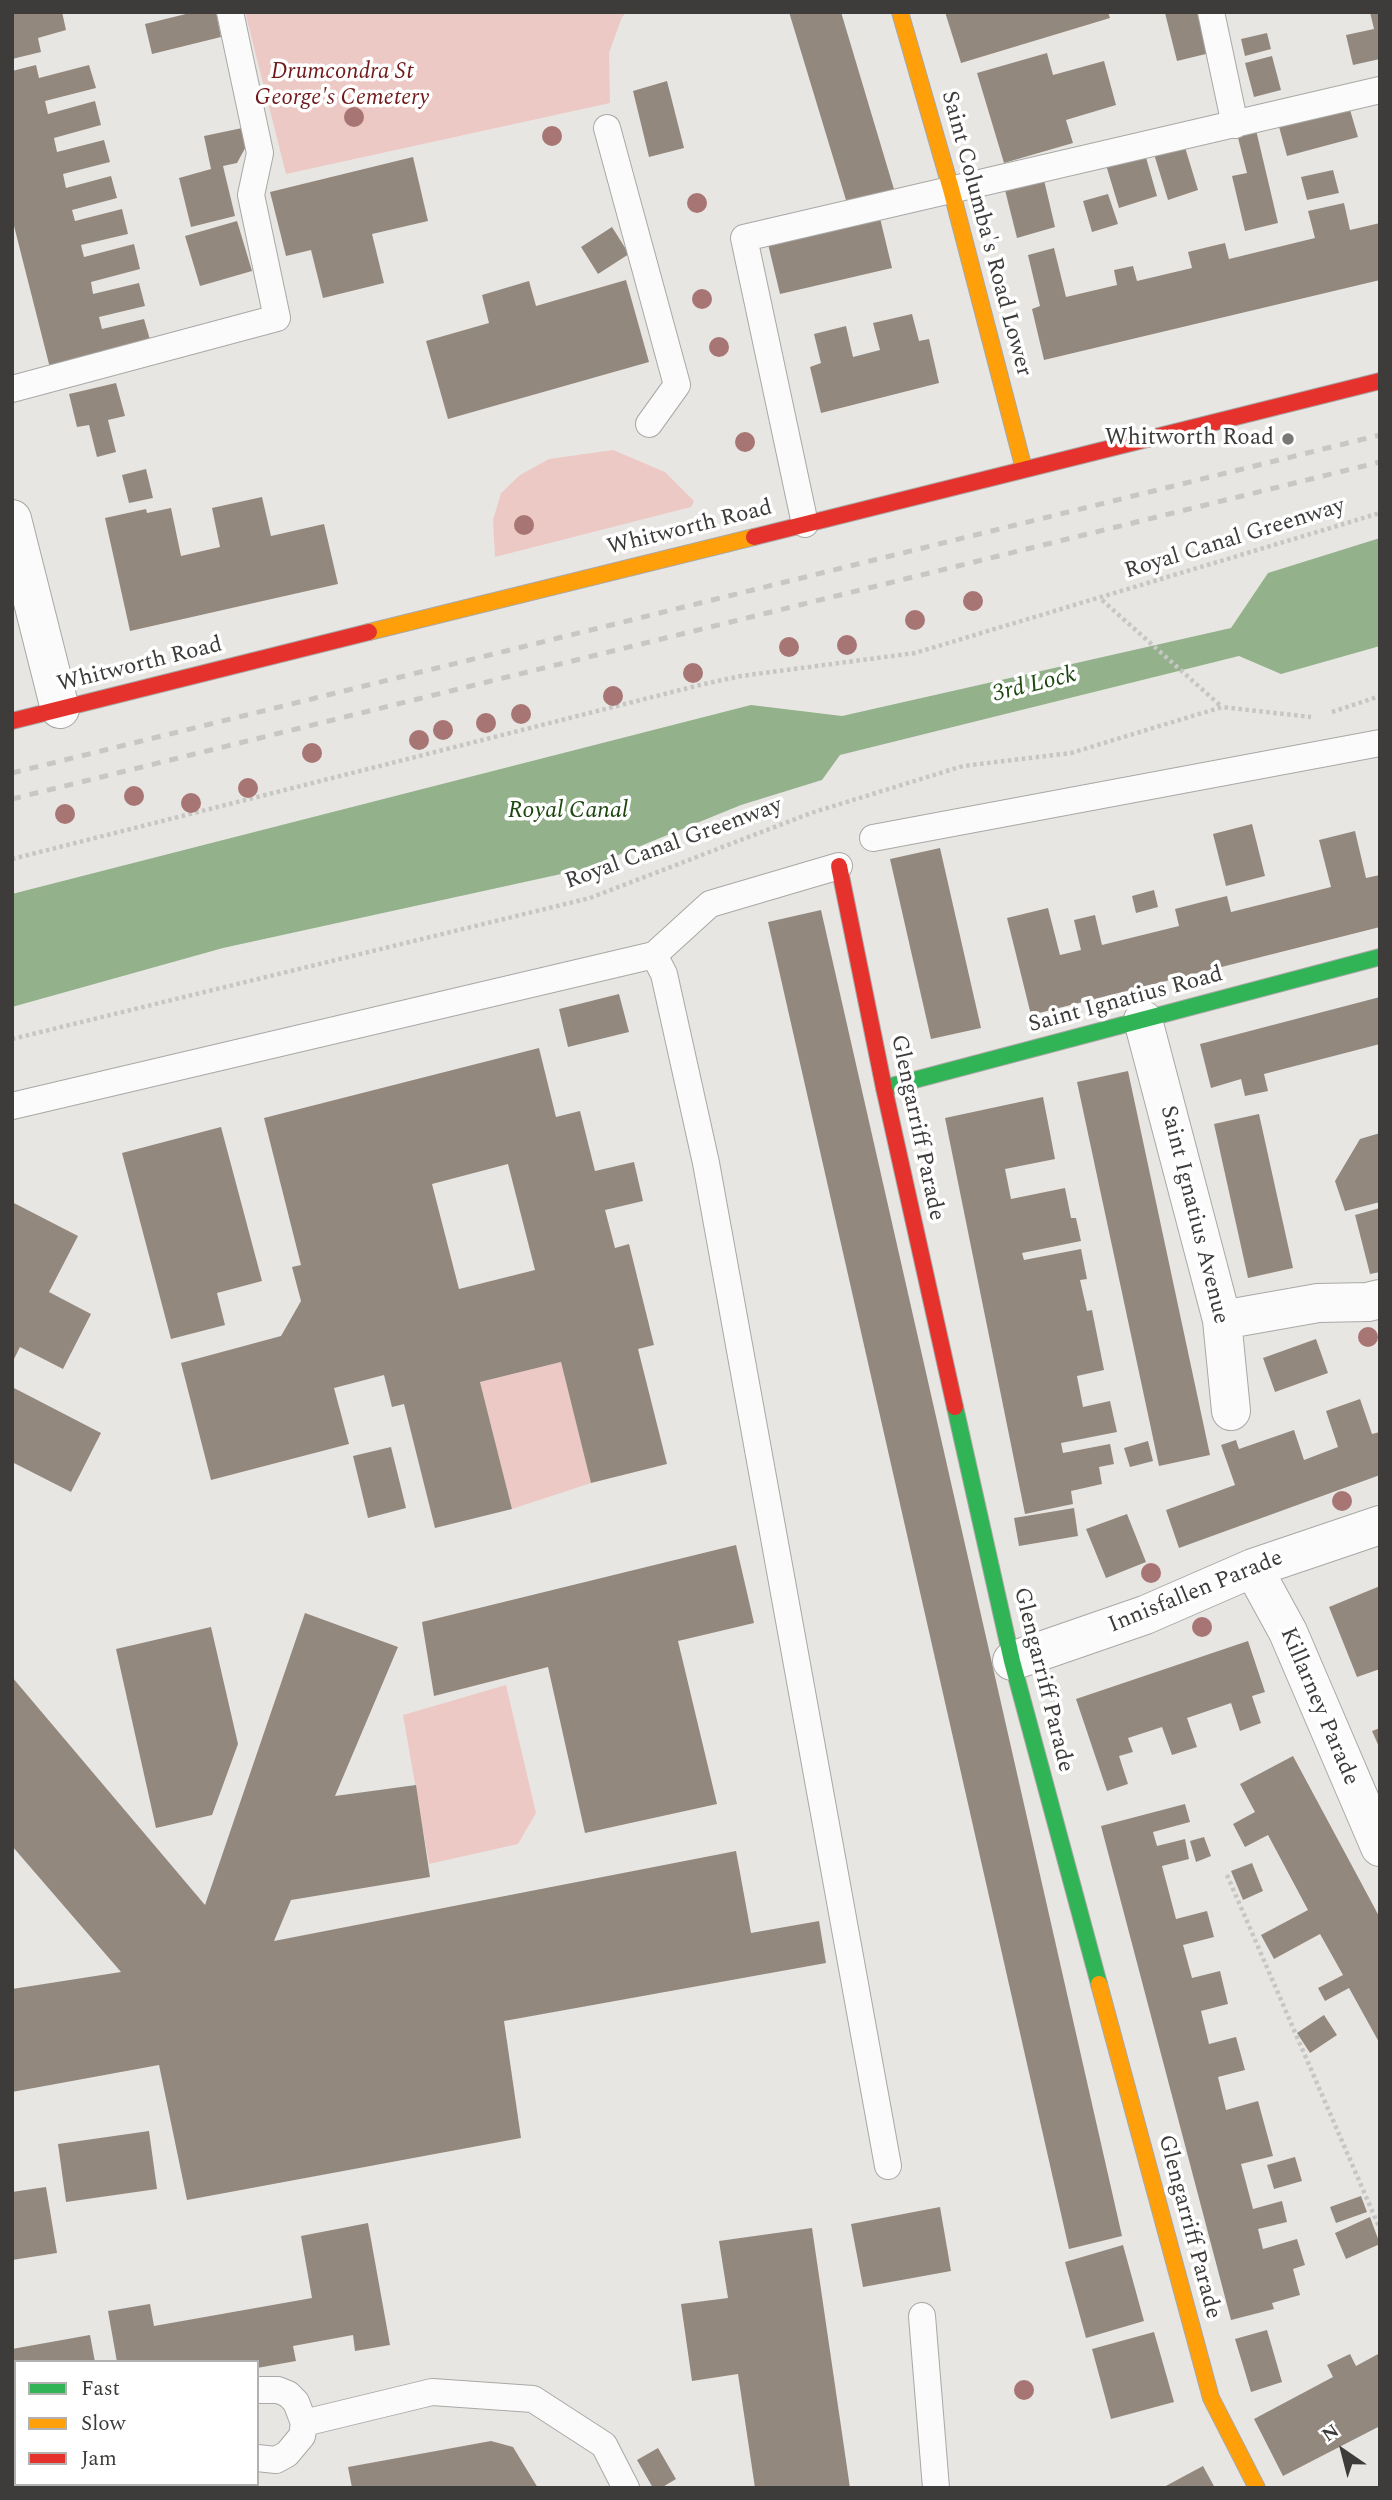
<!DOCTYPE html>
<style>
body{margin:0}
#map{position:relative;width:1392px;height:2500px;overflow:hidden;background:#e8e6e3;font-family:Spectral,serif}
canvas{display:block}
.frame{position:absolute;inset:0;border:14px solid #3d3c3a;pointer-events:none}
.legend{position:absolute;left:14px;top:2360px;width:245px;height:126px;box-sizing:border-box;background:#fff;border:2px solid #b1b1b0;margin:0;padding:9px 12px;list-style:none;font-size:21px;color:#3d3c3a}
.legend li{display:flex;align-items:center;gap:14px;height:35px}
.legend b{width:35px;border:2px solid #b1b1b0}
.north{position:absolute;left:1308px;top:2416px;width:70px;height:70px;-webkit-text-stroke:5px #fff;paint-order:stroke;rotate:325deg;font-size:19px;font-weight:700;line-height:28px;text-align:center;color:#3d3c3a}
.north::after{content:'';display:block;margin:auto;width:24px;height:32px;background:#3d3c3a;clip-path:polygon(50% 0,100% 100%,50% 72%,0 100%)}
</style>
<div id="map">
<canvas width="1392" height="2500"></canvas>
<div class="frame"></div>
<ul class="legend">
<li><b style="height:9px;background:#30b455"></b>Fast</li>
<li><b style="height:9px;background:#ff9f0a"></b>Slow</li>
<li><b style="height:9px;background:#e5322d"></b>Jam</li>
</ul>
<div class="north">N</div>
</div>
<script>
const context = document.querySelector('canvas').getContext('2d');
context.lineJoin = 'round';
function fillPath(path, color) { context.fillStyle = color; context.fill(path, 'evenodd'); }
const poly = rows => new Path2D(rows.map(r => 'M' + r).join(''));
function trace(path, color, width, dash) { context.strokeStyle = color; context.lineWidth = width; context.lineCap = dash ? 'butt' : 'round'; context.setLineDash(dash || []); context.stroke(path); }
function drawText(font, color, halo, rows, align = 'center') {
  context.font = font + ' Spectral,serif'; context.lineWidth = 7; context.setLineDash([]); context.textBaseline = 'middle'; context.strokeStyle = halo; context.fillStyle = color; for (const [text, x, y, turn = 0] of rows) {
    context.save(); context.translate(x, y); context.rotate((+turn || 0) * Math.PI / 180); context.textAlign = isNaN(turn) ? turn : align; if (halo) context.strokeText(text, 0, 0); context.fillText(text, 0, 0); context.restore();
  }
}
fillPath(poly([
 [245,12,627,12,622,17,609,53,610,103,286,174],
 [613,450,665,472,694,501,691,507,495,557,493,520,501,493,520,475,549,459],
 [561,1362,591,1483,512,1509,480,1382],
 [506,1685,536,1813,518,1844,429,1864,403,1715]
]), '#edc9c5');
fillPath(poly([
 [1380,538,1380,646,1281,674,1239,656,840,755,822,780,741,805,584,869,223,948,12,1007,12,894,751,705,842,716,1231,628,1268,573]
]), '#93b18a');
fillPath(poly([
 [12,12,62,12,66,30,38,38,41,52,12,59],
 [194,12,216,12,221,37,152,54,145,24],
 [789,12,841,12,896,196,849,210],
 [945,12,1108,12,1110,18,961,63],
 [1200,12,1210,53,1177,61,1165,13],
 [1370,12,1380,12,1380,59,1353,65,1346,35,1374,29],
 [1267,33,1271,49,1245,56,1241,39],
 [1047,53,1053,75,1104,61,1116,105,1066,120,1073,143,1004,163,977,73],
 [1272,56,1281,90,1254,97,1245,63],
 [36,65,39,78,89,65,96,88,45,101,48,114,95,101,101,125,54,138,57,152,104,140,110,162,63,174,66,188,111,176,117,198,72,210,75,221,122,209,128,234,81,245,84,257,134,244,140,269,91,282,93,294,139,283,145,306,99,317,102,329,144,319,151,343,50,368,12,218,12,71],
 [667,81,684,148,649,157,633,91],
 [1348,103,1358,137,1287,156,1278,123],
 [247,127,249,141,237,163,223,166,235,216,191,227,179,178,211,169,204,136],
 [1256,130,1278,223,1245,231,1232,176,1247,173,1237,134],
 [1184,144,1198,190,1168,200,1154,154],
 [1145,154,1157,196,1119,208,1106,165],
 [413,157,428,221,372,234,384,283,323,298,311,250,286,256,270,192],
 [1333,170,1339,193,1307,200,1301,177],
 [1044,180,1055,227,1017,238,1005,190],
 [1108,194,1118,224,1092,232,1083,201],
 [1344,203,1350,230,1380,223,1380,280,1044,360,1032,309,1040,306,1028,255,1054,248,1066,297,1117,285,1114,270,1133,266,1137,281,1192,268,1188,252,1204,248,1225,243,1229,259,1315,238,1308,211],
 [880,218,892,268,780,294,768,244],
 [237,221,252,271,200,286,185,236],
 [612,227,629,254,598,274,581,247],
 [626,280,649,362,448,419,426,341,489,323,482,295,529,281,536,306],
 [912,314,919,341,929,339,939,383,821,413,810,367,821,363,814,334,846,326,853,357,880,350,873,323],
 [116,383,125,416,108,420,116,452,97,457,89,425,77,427,69,394],
 [146,469,153,498,129,503,122,475],
 [262,497,271,536,324,524,338,584,130,631,105,518,146,509,147,513,171,508,181,556,220,547,212,508],
 [1252,824,1265,876,1226,886,1213,834],
 [1355,831,1366,878,1380,875,1380,927,1031,1015,1007,918,1048,908,1060,955,1081,950,1074,920,1095,915,1102,945,1179,926,1175,909,1202,902,1227,896,1231,912,1331,887,1319,840],
 [940,848,981,1028,931,1039,890,859],
 [1154,890,1158,907,1136,913,1132,896],
 [821,910,1122,2236,1069,2249,768,922],
 [619,994,629,1032,568,1047,559,1009],
 [1380,997,1380,1044,1264,1074,1268,1091,1245,1096,1241,1079,1211,1088,1200,1044],
 [539,1048,556,1117,580,1111,595,1171,634,1162,643,1201,605,1210,615,1248,629,1244,654,1345,638,1349,667,1464,591,1483,561,1362,480,1382,512,1509,435,1528,404,1404,392,1407,384,1375,334,1388,349,1444,211,1480,181,1363,281,1336,301,1301,292,1267,301,1265,264,1118],
 [508,1164,535,1270,459,1289,432,1184],
 [1128,1071,1210,1455,1159,1466,1077,1082],
 [1043,1097,1055,1159,1005,1169,1011,1199,1065,1188,1071,1218,1076,1218,1081,1241,1022,1253,1024,1260,1081,1249,1087,1279,1080,1280,1087,1311,1092,1310,1104,1370,1077,1376,1083,1407,1110,1401,1117,1432,1061,1443,1063,1453,1110,1444,1114,1464,1099,1467,1102,1484,1071,1491,1073,1504,1025,1514,945,1118],
 [1259,1114,1293,1268,1248,1278,1214,1124],
 [221,1127,262,1281,217,1293,225,1325,171,1339,122,1153],
 [1380,1133,1380,1202,1345,1211,1335,1181,1360,1139],
 [12,1202,78,1236,49,1292,91,1314,63,1369,20,1347,12,1363],
 [1380,1208,1380,1272,1370,1274,1355,1215],
 [1316,1339,1328,1373,1275,1392,1263,1358],
 [12,1387,101,1433,71,1492,12,1462],
 [1360,1399,1372,1434,1380,1432,1380,1475,1179,1548,1166,1510,1235,1485,1221,1445,1236,1440,1239,1449,1294,1430,1304,1460,1338,1447,1326,1411],
 [1148,1441,1153,1461,1130,1467,1124,1448],
 [391,1447,406,1508,368,1518,353,1456],
 [1074,1508,1078,1536,1019,1546,1014,1518],
 [1127,1514,1146,1562,1106,1578,1086,1529],
 [736,1545,754,1623,678,1641,717,1804,585,1833,548,1667,434,1696,422,1622],
 [1380,1586,1380,1669,1357,1677,1329,1607],
 [305,1613,398,1647,335,1796,416,1785,430,1877,291,1900,274,1941,736,1851,751,1933,819,1921,826,1963,504,2021,521,2138,187,2200,159,2065,12,2092,12,1989,121,1972,12,1846,12,1677,205,1905],
 [211,1627,238,1744,212,1815,156,1828,116,1649],
 [1248,1641,1265,1692,1252,1696,1261,1723,1240,1731,1231,1703,1187,1718,1197,1747,1172,1755,1162,1727,1128,1738,1133,1752,1119,1756,1128,1784,1107,1791,1076,1699],
 [1380,1728,1380,1749,1372,1731],
 [1293,1756,1380,1918,1380,2044,1349,1988,1325,2001,1318,1988,1343,1975,1320,1934,1274,1959,1261,1935,1308,1910,1268,1835,1245,1847,1233,1824,1255,1812,1240,1784],
 [1185,1804,1190,1822,1153,1832,1157,1846,1185,1839,1189,1859,1162,1866,1176,1919,1207,1911,1214,1937,1183,1945,1192,1978,1220,1971,1228,2004,1201,2011,1209,2044,1236,2037,1245,2070,1218,2077,1226,2110,1258,2101,1273,2156,1241,2164,1253,2209,1282,2201,1287,2222,1258,2229,1263,2249,1297,2239,1305,2265,1293,2269,1300,2295,1272,2303,1274,2309,1231,2320,1101,1826],
 [1204,1837,1211,1856,1196,1862,1190,1841],
 [1252,1863,1263,1891,1243,1900,1231,1871],
 [1324,2015,1337,2035,1310,2053,1297,2033],
 [149,2131,157,2189,66,2202,58,2144],
 [1295,2157,1302,2181,1274,2189,1267,2165],
 [46,2187,57,2253,12,2260,12,2192],
 [1361,2196,1367,2212,1336,2223,1330,2207],
 [940,2207,951,2271,863,2287,851,2224],
 [1370,2217,1380,2244,1346,2259,1335,2233],
 [368,2223,390,2345,355,2351,353,2335,293,2346,296,2361,257,2368,257,2362,117,2362,108,2311,150,2304,154,2326,312,2298,301,2236],
 [812,2228,850,2488,755,2488,738,2374,692,2381,681,2304,728,2298,719,2241],
 [1123,2245,1144,2321,1086,2338,1065,2262],
 [1267,2330,1282,2382,1251,2392,1235,2339],
 [1154,2332,1174,2402,1111,2419,1092,2349],
 [90,2335,95,2362,16,2362,16,2451,12,2452,12,2349],
 [1380,2353,1380,2426,1283,2476,1254,2419,1333,2377,1327,2365,1350,2354,1356,2366],
 [491,2441,513,2447,538,2488,352,2488,348,2467],
 [658,2448,676,2479,661,2488,653,2488,637,2460],
 [1203,2466,1215,2488,1162,2488]
]), '#93887e');
const lane = poly([
 [1211,12,1235,125],
 [607,128,677,385,649,424],
 [12,389,277,318,251,195,260,153,230,12],
 [805,524,744,238,1380,90],
 [873,838,1380,743],
 [654,955,664,974,706,1163,888,2166],
 [12,1106,654,955,710,904,839,866],
 [922,2316,936,2488],
 [257,2390,278,2390,288,2394,296,2402,304,2423,302,2436,287,2454,276,2460,257,2458],
 [304,2423,432,2392,533,2399,604,2445,626,2488],
 [12,2466,16,2466]
]);
const street = poly([
 [12,519,60,709],
 [1143,1020,1222,1320,1231,1411],
 [1222,1320,1318,1303,1368,1302,1380,1299],
 [1253,1568,1288,1632,1380,1847],
 [1012,1661,1145,1615,1253,1568,1380,1525]
]);
const fast = poly([
 [884,1088,1380,957],
 [955,1407,1012,1661,1099,1984]
]);
const slow = poly([
 [900,12,951,189,1024,469],
 [369,632,754,537],
 [1099,1984,1211,2398,1257,2488]
]);
const jam = poly([
 [754,537,1380,381],
 [12,721,369,632],
 [839,866,884,1088,955,1407]
]);
trace(lane, '#a9a8a6', 28);
trace(street, '#a9a8a6', 40);
trace(fast, '#a9a8a6', 18);
trace(slow, '#a9a8a6', 18);
trace(jam, '#a9a8a6', 18);
trace(poly([
 [1102,600,1222,707],
 [1332,712,1380,696],
 [12,859,700,685,741,676,915,653,1380,513],
 [12,1039,590,898,811,813,963,766,1071,753,1222,707,1311,717],
 [1227,1875,1380,2229]
]), '#c6c6c5', 4.5, [3.5, 3.5]);
trace(lane, '#fcfbfb', 26);
trace(street, '#fcfbfb', 38);
trace(fast, '#30b455', 16);
trace(slow, '#ff9f0a', 16);
trace(jam, '#e5322d', 16);
trace(poly([
 [12,773,1380,435],
 [12,799,1380,462]
]), '#c7c7c5', 5, [9, 9]);
context.fillStyle = '#a77574';
for (const [x, y] of [
 [354,117],
 [552,136],
 [697,203],
 [702,299],
 [719,347],
 [745,442],
 [524,525],
 [973,601],
 [915,620],
 [847,645],
 [789,647],
 [693,673],
 [613,696],
 [521,714],
 [486,723],
 [443,730],
 [419,740],
 [312,753],
 [248,788],
 [134,796],
 [191,803],
 [65,814],
 [1368,1337],
 [1342,1501],
 [1151,1573],
 [1202,1627],
 [1024,2390]
]) { context.beginPath(); context.arc(x, y, 10, 0, 2 * Math.PI); context.fill(); }
for (const [x, y, r, color] of [
 [1288,439,7,"#797875"]
]) { const dot = new Path2D(); dot.arc(x, y, r, 0, 2 * Math.PI); context.fillStyle = color; context.fill(dot); trace(dot, '#fff', 2.5); }
drawText('italic 23px', '#71191a', '#fff', [
 ["Drumcondra St",342,73],
 ["George's Cemetery",342,99]
]);
drawText('23px', '#3d3c3a', '#fff', [
 ["Saint Columba's Road Lower",985,234,75],
 ["Whitworth Road",690,529,-14],
 ["Royal Canal Greenway",1235,540,-17],
 ["Whitworth Road",140,666,-14],
 ["Royal Canal Greenway",674,845,-20],
 ["Saint Ignatius Road",1126,1001,-15],
 ["Glengarriff Parade",916,1128,78],
 ["Saint Ignatius Avenue",1193,1215,76],
 ["Innisfallen Parade",1196,1593,-22],
 ["Glengarriff Parade",1042,1680,76],
 ["Killarney Parade",1318,1707,67],
 ["Glengarriff Parade",1188,2227,75]
]);
drawText('23px', '#3d3c3a', '#fff', [
 ["Whitworth Road",1274,439]
], 'right');
drawText('italic 24px', '#1c470f', '#fff', [
 ["3rd Lock",1035,686,-14],
 ["Royal Canal",568,812]
]);
</script>
